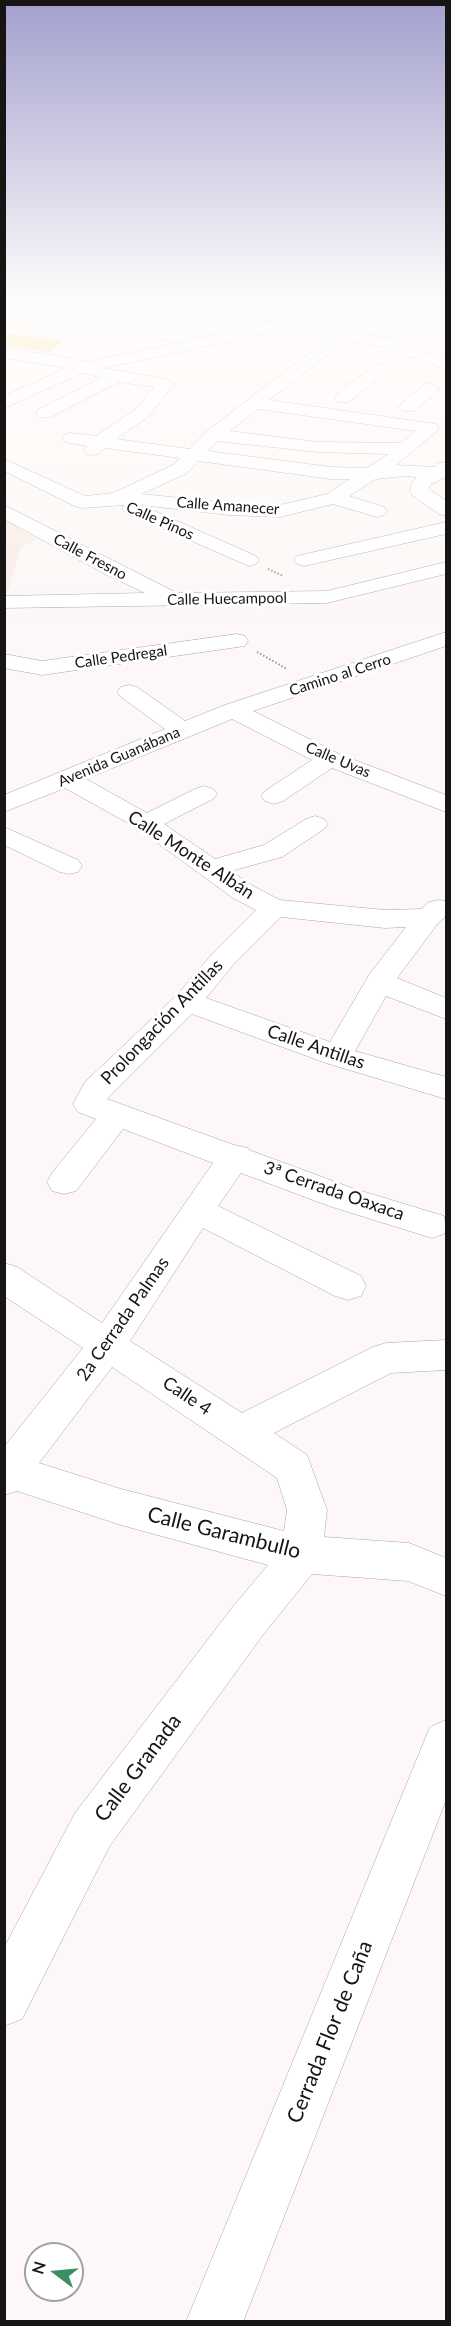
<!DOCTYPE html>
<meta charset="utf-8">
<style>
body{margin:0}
#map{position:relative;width:451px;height:2326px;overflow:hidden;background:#fdf8f7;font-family:Lato,sans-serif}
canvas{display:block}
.frame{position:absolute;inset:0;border:6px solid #161514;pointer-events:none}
.north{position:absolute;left:24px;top:2242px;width:60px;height:60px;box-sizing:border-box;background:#fff;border:2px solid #a2a1a1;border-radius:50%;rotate:286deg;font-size:16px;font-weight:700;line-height:24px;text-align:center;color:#161514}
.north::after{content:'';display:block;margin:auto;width:21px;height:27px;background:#3a8f63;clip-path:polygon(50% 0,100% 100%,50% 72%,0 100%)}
</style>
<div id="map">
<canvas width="451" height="2326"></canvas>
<div class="frame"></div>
<div class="north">N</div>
</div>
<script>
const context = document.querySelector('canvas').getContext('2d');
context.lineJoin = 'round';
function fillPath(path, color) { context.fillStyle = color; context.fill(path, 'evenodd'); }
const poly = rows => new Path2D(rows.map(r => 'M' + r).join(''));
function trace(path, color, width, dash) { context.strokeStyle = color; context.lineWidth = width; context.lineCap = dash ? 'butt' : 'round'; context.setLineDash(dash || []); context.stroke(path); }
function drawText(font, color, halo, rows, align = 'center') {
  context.font = font + ' Lato,sans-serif'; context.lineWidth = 6; context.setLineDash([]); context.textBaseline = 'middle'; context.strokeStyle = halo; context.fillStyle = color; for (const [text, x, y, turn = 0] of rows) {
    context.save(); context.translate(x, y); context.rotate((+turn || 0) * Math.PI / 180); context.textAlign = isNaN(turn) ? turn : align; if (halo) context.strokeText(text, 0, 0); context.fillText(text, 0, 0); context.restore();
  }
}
fillPath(poly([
 [4,519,38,540,21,547,6,597]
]), '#f9ece7');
fillPath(poly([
 [8,334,63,340,49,352,5,346,5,336]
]), '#fad883');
const minor = poly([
 [103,298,147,298,289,314,300,298,314,298,305,313,330,309,416,317,419,320,416,323,411,325,330,319,296,323,274,332,104,368,166,379,174,384,148,417,116,439,190,449,207,431,331,337,324,335,322,332,324,329,330,327,390,339,446,359,446,369,386,348,347,340,269,400,436,424,439,428,436,432,396,465,435,467,437,463,446,462,446,477,430,485,429,489,446,501,446,516,439,514,412,495,410,491,412,482,417,477,405,476,376,479,349,496,384,507,387,511,384,515,377,517,333,504,280,517,229,515,141,505,256,556,259,560,256,564,249,566,125,512,122,508,125,505,82,508,75,506,4,471,4,459,85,496,113,493,173,465,180,458,105,448,99,454,93,455,87,454,84,450,87,446,65,442,62,438,65,434,71,433,96,436,136,409,154,387,119,382,51,417,39,417,36,413,39,409,102,378,83,373,4,408,4,396,67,368,4,358,4,348,60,356,83,362,184,342,20,321,12,316,15,313,20,311,186,333,192,335,193,340,274,321,110,302,103,298],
 [258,409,416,431,401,443,317,442,229,431,258,409],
 [217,441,317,452,389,454,367,468,331,467,208,451,217,441],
 [198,461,331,479,350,479,327,494,280,505,229,503,142,494,187,473,198,461],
 [386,298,408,300,446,312,446,320,386,304,384,301,386,298],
 [381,363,389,368,387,371,349,402,337,402,335,398,337,394,375,365,381,363],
 [431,383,439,388,437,392,414,411,402,411,399,407,402,403,425,384,431,383],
 [4,505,177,593,327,591,446,562,446,574,327,603,4,608,4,596,145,593,105,574,4,519,4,505],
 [446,522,446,534,304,566,297,564,294,560,297,556,446,522],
 [446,632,446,646,253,711,339,754,446,795,446,812,332,768,283,801,274,804,265,801,261,796,265,791,312,760,232,719,86,779,147,813,195,789,204,786,213,789,217,794,213,799,164,824,215,859,264,845,306,819,315,816,324,819,328,824,324,829,282,857,231,871,253,886,280,900,385,910,421,909,429,902,439,900,446,901,446,916,438,923,397,978,446,998,446,1019,386,996,355,1051,446,1077,446,1099,326,1063,192,1014,107,1099,234,1145,248,1148,249,1150,352,1188,444,1216,446,1230,444,1234,432,1238,329,1206,241,1173,218,1206,361,1276,366,1286,361,1296,348,1300,335,1296,203,1228,130,1341,242,1413,373,1347,386,1343,446,1340,446,1370,391,1373,274,1433,307,1455,327,1510,324,1537,409,1543,446,1558,446,1596,408,1581,312,1574,262,1636,109,1847,22,2019,4,2026,4,1948,75,1813,232,1608,268,1565,121,1525,17,1491,4,1495,4,1447,83,1348,4,1296,4,1263,17,1267,102,1323,213,1163,123,1129,76,1191,64,1194,52,1191,47,1182,52,1173,96,1119,78,1112,73,1104,85,1082,177,995,214,952,256,910,233,898,137,828,65,788,4,812,4,795,165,729,121,697,117,692,121,687,129,685,137,687,185,721,225,705,446,632],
 [281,917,385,928,406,927,369,975,330,1042,206,998,234,964,281,917],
 [112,1367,277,1478,287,1510,284,1531,121,1489,39,1463,112,1367],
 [237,634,245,636,248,641,245,646,42,675,4,668,4,654,42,661,237,634],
 [4,827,78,860,82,866,78,872,69,874,60,872,4,845,4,827],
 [446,1720,446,1800,243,2322,186,2322,430,1727,446,1720]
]);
trace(minor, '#a9a5a3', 1);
trace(poly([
 [268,569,283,576],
 [257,652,287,669]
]), '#9b9897', 2, [1.5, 2]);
fillPath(minor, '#fff');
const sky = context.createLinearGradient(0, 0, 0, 623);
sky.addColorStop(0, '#a3a0ce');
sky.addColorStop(0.48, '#fefcfb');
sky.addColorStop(1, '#fefcfb00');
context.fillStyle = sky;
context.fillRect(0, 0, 451, 623);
drawText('15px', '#161514', '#fff', [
 ["Calle Amanecer",228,506,4],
 ["Calle Pinos",160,521,24],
 ["Calle Fresno",90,557,28],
 ["Calle Huecampool",227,599,-1],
 ["Calle Pedregal",121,657,-8],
 ["Camino al Cerro",340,675,-18],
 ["Avenida Guanábana",119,757,-23],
 ["Calle Uvas",338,760,23]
]);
drawText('18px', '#161514', '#fff', [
 ["Calle Monte Albán",191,855,33],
 ["Prolongación Antillas",162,1022,-46],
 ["Calle Antillas",316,1047,19],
 ["3ª Cerrada Oaxaca",334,1191,19],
 ["2a Cerrada Palmas",123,1319,-55],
 ["Calle 4",187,1396,34]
]);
drawText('21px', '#161514', '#fff', [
 ["Calle Garambullo",224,1533,14],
 ["Calle Granada",138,1768,-53],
 ["Cerrada Flor de Caña",330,2032,-68]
]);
</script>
